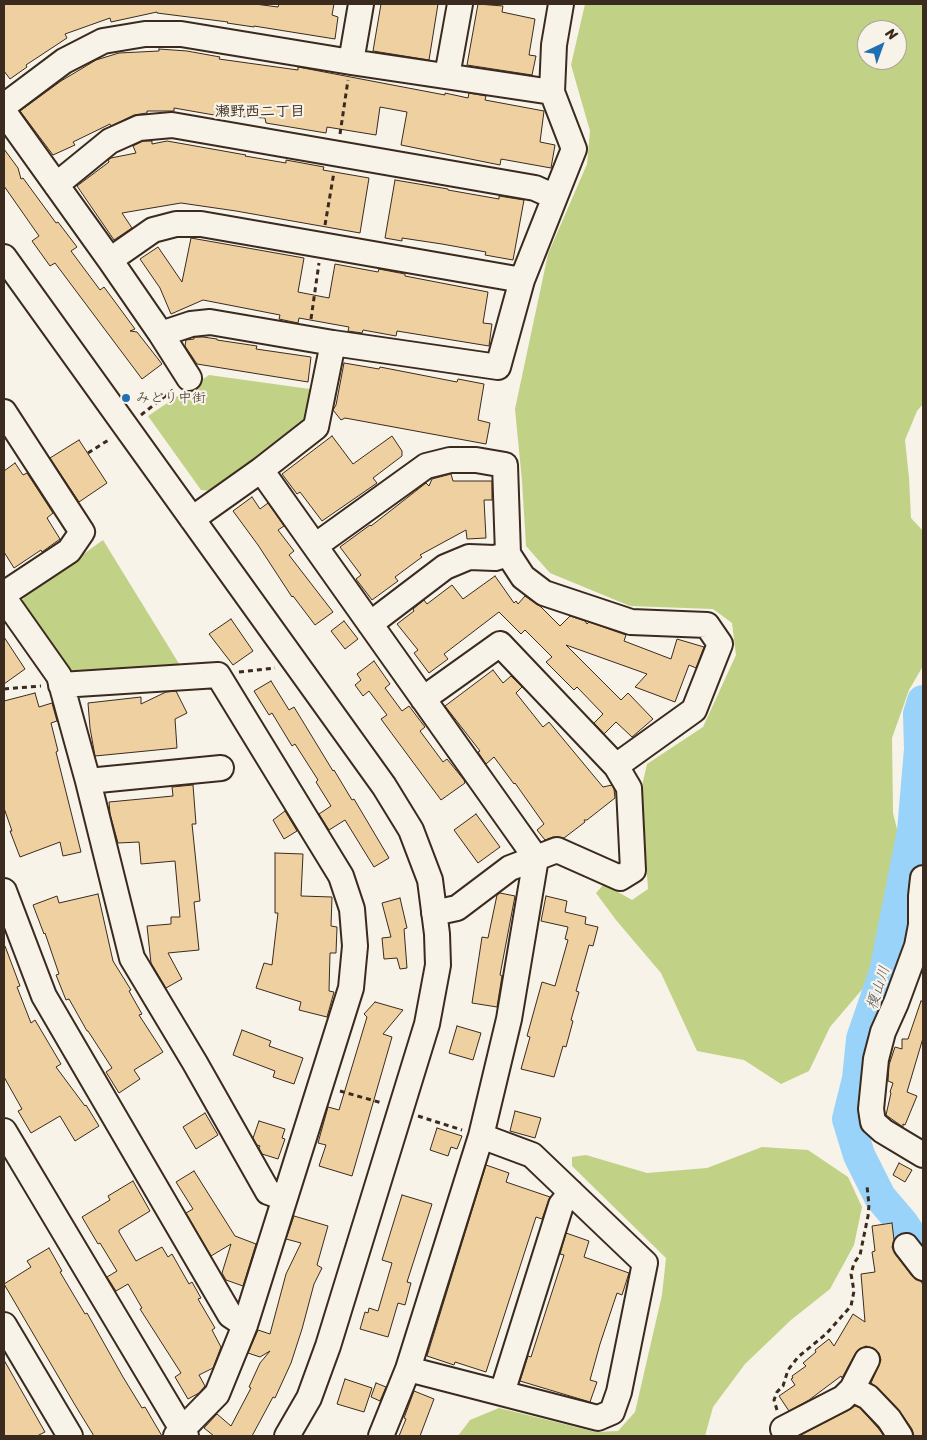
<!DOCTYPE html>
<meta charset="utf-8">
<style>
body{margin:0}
#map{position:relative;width:927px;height:1440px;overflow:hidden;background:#f7f3e8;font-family:Sriracha,sans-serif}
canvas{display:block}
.frame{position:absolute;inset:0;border:5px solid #3b2a1e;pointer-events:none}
.north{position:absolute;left:857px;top:20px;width:50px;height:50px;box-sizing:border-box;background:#f7f3e8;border:1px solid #aca397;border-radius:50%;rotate:42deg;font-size:14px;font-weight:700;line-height:20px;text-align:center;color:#3b2a1e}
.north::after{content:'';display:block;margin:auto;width:18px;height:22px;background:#1f6fb2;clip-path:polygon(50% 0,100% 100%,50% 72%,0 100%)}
</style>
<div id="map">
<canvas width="927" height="1440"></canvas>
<div class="frame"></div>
<div class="north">N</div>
</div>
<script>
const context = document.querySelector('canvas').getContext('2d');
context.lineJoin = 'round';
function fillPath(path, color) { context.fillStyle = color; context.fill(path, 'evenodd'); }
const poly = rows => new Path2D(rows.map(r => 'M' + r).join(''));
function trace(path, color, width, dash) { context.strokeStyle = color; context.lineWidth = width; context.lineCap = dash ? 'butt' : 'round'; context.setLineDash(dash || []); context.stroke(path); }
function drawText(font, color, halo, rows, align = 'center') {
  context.font = font + ' Sriracha,"Klee One",sans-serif'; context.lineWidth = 4.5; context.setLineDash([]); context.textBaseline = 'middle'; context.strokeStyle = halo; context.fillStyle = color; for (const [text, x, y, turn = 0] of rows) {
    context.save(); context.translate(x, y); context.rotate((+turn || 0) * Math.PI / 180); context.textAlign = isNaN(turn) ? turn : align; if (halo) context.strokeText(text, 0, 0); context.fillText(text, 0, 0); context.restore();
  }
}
fillPath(poly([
 [585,4,923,4,923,298,922,300,923,404,917,411,905,440,909,478,911,518,923,531,923,666,909,690,892,738,893,813,911,885,895,944,871,979,830,1027,809,1071,781,1084,744,1060,697,1051,661,973,616,920,596,893,604,884,632,900,648,889,641,790,647,764,703,727,736,655,732,623,713,609,630,606,550,573,526,546,522,481,515,409,548,254,587,164,590,131,571,65],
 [867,30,897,30,897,60,867,60],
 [209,375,317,390,309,423,212,491,201,490,148,416],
 [103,540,181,667,76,674,58,665,18,607,25,596],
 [762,1147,808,1150,848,1177,862,1207,854,1245,830,1289,791,1320,745,1364,713,1407,705,1436,458,1436,470,1420,499,1408,596,1432,618,1431,635,1412,662,1295,666,1258,572,1166,572,1157,586,1155,647,1173,707,1168]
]), '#c1d186');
trace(poly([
 [923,701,919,714,920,749,913,831,885,972,862,1039,858,1079,848,1119,859,1155,880,1197,903,1224,923,1254]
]), '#99d3f9', 32);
const building = poly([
 [4,4,255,4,278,7,279,4,334,4,332,15,338,17,335,39,254,26,254,27,227,23,228,22,157,13,157,12,111,22,110,18,65,34,67,38,26,65,27,67,10,79,4,71,4,4],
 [381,4,438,4,429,60,373,51,381,4],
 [478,4,503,6,502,12,535,19,529,55,536,56,532,75,467,65,478,4],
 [159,49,187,51,220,57,219,59,298,70,298,67,445,95,445,93,468,98,469,93,486,96,485,100,544,111,540,142,555,145,551,168,501,159,500,165,401,145,407,112,380,107,376,135,327,127,326,133,266,123,265,118,214,115,174,108,174,111,147,111,147,113,134,115,111,126,110,124,73,142,75,145,53,155,20,111,61,81,96,60,119,53,159,51,159,49],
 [143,141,152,141,152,144,167,141,246,155,245,156,286,163,286,160,324,167,323,170,369,178,360,233,236,211,181,203,122,213,132,228,114,240,77,186,109,162,108,160,111,158,136,153,133,146,143,141],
 [4,149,18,168,21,179,23,178,56,223,58,222,77,247,71,251,100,290,104,287,135,329,130,331,137,332,162,364,142,379,55,263,50,266,32,241,39,236,4,186,4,149],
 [395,180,448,189,448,190,499,199,499,196,524,200,513,260,485,255,486,252,442,244,402,238,402,241,385,238,395,180],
 [191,238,304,258,298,292,329,298,335,264,378,272,379,269,384,270,405,274,405,276,488,292,483,323,492,324,489,346,397,331,396,336,363,330,362,333,348,331,349,327,299,318,298,323,279,319,280,315,203,300,171,314,160,288,140,259,158,247,182,282,191,238],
 [194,337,203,337,217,339,217,340,257,346,256,349,311,357,308,382,197,364,185,346,186,340,194,339,194,337],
 [344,363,379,369,380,367,457,382,458,379,484,384,478,420,490,423,486,444,345,418,341,420,333,410,336,405,344,363],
 [332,436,353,464,392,436,402,451,402,456,373,478,377,483,322,521,300,492,297,494,282,474,332,436],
 [79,440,107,483,79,502,50,458,79,440],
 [15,463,23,475,27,473,53,513,47,518,60,539,42,552,41,550,14,568,4,552,4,471,15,463],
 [451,474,453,481,492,481,492,500,484,500,486,538,467,539,466,530,420,555,422,557,395,577,398,581,372,600,356,579,361,575,340,547,370,525,371,526,426,483,429,486,432,479,451,474],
 [252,497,260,509,268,503,284,526,278,530,294,551,289,555,333,612,315,625,293,596,292,597,258,545,233,511,252,497],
 [495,576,514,603,516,601,518,604,525,596,541,607,560,626,570,616,585,621,587,624,589,622,626,635,624,641,671,659,677,639,704,647,696,668,689,665,675,702,635,687,647,674,566,645,621,700,628,693,653,719,632,737,616,722,604,734,594,723,603,714,577,687,574,690,546,662,552,657,525,630,521,634,499,612,444,654,448,659,429,673,414,653,418,650,397,624,414,611,413,609,424,600,427,604,452,585,463,599,495,576],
 [231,619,253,651,233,665,209,634,231,619],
 [344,621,358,639,345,649,331,631,344,621],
 [4,637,25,669,4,684,4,637],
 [374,661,390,684,385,688,402,711,409,706,425,727,420,731,443,762,447,759,464,780,465,783,441,800,381,719,387,715,369,691,363,696,355,685,361,680,357,674,374,661],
 [493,670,503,683,511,676,522,687,516,693,543,727,549,722,603,787,612,785,614,789,615,798,587,820,584,820,585,822,564,838,553,837,545,840,537,830,544,824,515,783,514,784,494,757,486,764,478,752,480,751,445,706,493,670],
 [271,681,289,710,294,707,333,771,334,770,352,800,354,799,389,858,374,867,345,820,329,830,319,814,331,806,316,782,318,780,295,744,292,746,272,713,269,715,254,691,271,681],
 [176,691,187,713,175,719,177,748,95,756,90,728,88,703,141,697,141,704,166,692,176,691],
 [35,693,39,707,52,703,57,721,51,723,58,751,56,752,81,852,63,856,60,842,20,857,10,831,12,831,4,808,4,701,35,693],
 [193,785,196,824,192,824,200,901,194,902,199,950,168,953,182,979,166,988,151,963,147,926,171,924,171,917,180,917,175,861,141,864,139,842,118,843,110,814,109,802,173,796,172,787,193,785],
 [285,811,297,831,284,839,273,820,285,811],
 [476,814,500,847,478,863,454,830,476,814],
 [275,853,303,854,301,896,332,897,331,926,337,927,336,953,330,953,329,991,334,992,327,1017,299,1010,301,1002,256,988,264,963,272,965,278,913,275,913,275,853],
 [500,893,515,896,500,975,502,976,497,1007,472,1003,482,937,488,938,497,895,500,893],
 [98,894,113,961,131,990,129,991,142,1014,139,1015,163,1052,134,1070,140,1079,119,1093,106,1072,112,1068,88,1031,87,1031,69,999,66,1000,56,975,59,974,45,933,44,934,33,905,57,896,59,903,98,894],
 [546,896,567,901,565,912,586,917,585,924,598,927,593,946,589,945,576,991,579,992,571,1020,573,1021,566,1047,563,1046,554,1077,521,1069,530,1037,527,1036,542,982,555,986,568,940,565,939,568,927,541,921,546,896],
 [400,898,407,928,404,929,407,968,400,969,397,958,384,959,382,938,391,937,382,903,400,898],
 [4,946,5,946,20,986,17,987,31,1023,35,1020,61,1064,56,1067,85,1106,86,1105,99,1126,75,1141,60,1116,31,1133,18,1111,22,1109,4,1077,4,946],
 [921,1001,923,1002,923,1038,907,1092,917,1096,905,1125,903,1124,903,1127,886,1115,891,1093,890,1092,893,1083,888,1081,889,1065,895,1047,902,1049,902,1039,908,1039,921,1001],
 [375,1002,403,1010,383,1034,392,1037,352,1176,319,1166,326,1145,318,1143,328,1107,339,1110,367,1017,364,1014,375,1002],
 [457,1026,481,1033,473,1060,449,1053,457,1026],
 [242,1030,271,1041,269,1046,303,1058,294,1084,273,1077,275,1071,233,1055,242,1030],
 [515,1111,541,1118,535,1138,510,1131,515,1111],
 [205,1113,218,1135,196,1149,183,1127,205,1113],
 [259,1121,285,1129,282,1138,285,1139,278,1159,262,1154,259,1148,260,1146,257,1145,253,1138,259,1121],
 [437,1128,462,1136,457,1149,451,1147,448,1156,430,1150,437,1128],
 [899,1163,912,1170,905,1182,893,1175,899,1163],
 [486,1165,509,1173,506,1182,550,1197,542,1219,536,1217,486,1372,455,1362,454,1365,427,1356,486,1165],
 [194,1171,235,1236,256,1244,243,1286,226,1280,222,1273,231,1244,211,1256,186,1213,193,1209,176,1182,194,1171],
 [133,1181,150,1211,119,1230,119,1232,136,1261,162,1247,168,1257,172,1254,189,1284,192,1282,201,1298,198,1299,215,1328,212,1330,221,1347,213,1368,199,1375,205,1386,199,1393,188,1399,175,1377,181,1373,140,1309,142,1308,128,1284,116,1291,107,1277,117,1271,100,1243,98,1244,82,1217,110,1200,108,1196,133,1181],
 [402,1195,432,1204,407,1282,411,1283,405,1305,398,1303,388,1337,360,1329,365,1312,368,1313,369,1308,378,1311,392,1263,382,1260,402,1195],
 [294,1216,328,1226,317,1265,322,1268,314,1284,302,1329,291,1363,275,1398,273,1397,252,1436,214,1436,204,1428,217,1414,231,1426,251,1388,249,1387,260,1363,270,1351,260,1357,248,1353,258,1330,270,1334,286,1274,301,1243,286,1239,294,1216],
 [892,1223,894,1240,892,1247,895,1254,912,1276,921,1281,923,1285,923,1436,914,1436,912,1429,899,1410,878,1388,871,1383,881,1360,879,1353,873,1348,866,1346,859,1349,855,1354,842,1378,841,1376,809,1400,789,1411,779,1396,795,1385,791,1379,793,1378,792,1376,806,1366,803,1363,816,1352,815,1350,829,1339,834,1346,853,1314,865,1322,861,1274,875,1272,872,1252,875,1251,872,1226,892,1223],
 [566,1233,589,1241,584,1257,629,1273,622,1295,617,1293,600,1344,590,1380,597,1382,590,1402,520,1381,528,1356,531,1357,564,1255,560,1254,566,1233],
 [49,1248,62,1271,60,1272,85,1314,87,1313,123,1377,142,1408,145,1407,162,1436,94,1436,75,1405,4,1284,31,1267,27,1261,49,1248],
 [4,1360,45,1432,37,1436,4,1436,4,1360],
 [345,1379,372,1388,364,1412,337,1404,345,1379],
 [376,1383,386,1387,380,1401,371,1397,376,1383],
 [414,1391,434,1399,420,1436,399,1436,406,1419,404,1418,414,1391],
 [855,1406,860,1408,878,1428,884,1436,799,1436,849,1410,855,1406]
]);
fillPath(building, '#efd0a1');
trace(building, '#3b2a1e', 1);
const minor = poly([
 [351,62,361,4],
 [447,76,460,4],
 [4,106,64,61,103,41,145,34,181,34,351,62,552,92],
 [4,112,110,260,161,334,191,324,210,322,333,343,316,427,261,470,536,858,509,1019,481,1136,408,1369,381,1436],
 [56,185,110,141,139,128,172,125,535,188,555,197],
 [4,257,384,786,411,830,430,880,437,934,438,965,427,1024,328,1346,309,1398,287,1436],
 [110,260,153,230,176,224,201,224,522,280,574,149,552,92,554,45,561,4],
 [161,334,189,378],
 [333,343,498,367,522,280],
 [4,412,82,532,69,551,4,594],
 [192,519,261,470],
 [315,546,426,466,450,460,476,460,505,465,508,554,523,577,544,593,631,622,707,625,720,644,694,710,616,766],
 [4,598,59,676,88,781,132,958,195,1063,268,1192,284,1198],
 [370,624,445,567,469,557,495,558,508,554],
 [61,685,218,675,341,876,352,909,355,946,351,988,245,1325,217,1394,176,1436],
 [423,699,500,644,616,766,629,788,633,870,620,878,557,850,510,868,457,908,434,913],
 [88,781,221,768],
 [923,878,921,896,921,925,917,946,896,1003,883,1032,876,1059,871,1109,873,1122,883,1131,923,1155],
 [4,891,44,996,230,1315,245,1325],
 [4,1131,186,1436],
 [906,1246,923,1268],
 [4,1325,70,1436],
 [408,1369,598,1418,612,1412,619,1392,645,1263,532,1155,481,1136],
 [852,1389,868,1397,889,1419,900,1436],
 [502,1393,561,1205,571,1192],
 [783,1429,843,1398,852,1389,867,1360]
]);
trace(minor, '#3b2a1e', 28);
trace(poly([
 [340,134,348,80],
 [325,225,334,172],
 [311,319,319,263],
 [141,415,173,390],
 [88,453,110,439],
 [239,672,275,668],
 [4,689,41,686],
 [340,1091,382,1103],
 [418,1116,462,1130],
 [777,1410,774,1400,777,1392,783,1386,788,1370,798,1357,826,1334,851,1306,854,1291,851,1274,854,1263,860,1255,868,1216,869,1205,867,1186]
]), '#3b2a1e', 3, [5, 4]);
trace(minor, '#f7f3e8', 24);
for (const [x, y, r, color] of [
 [126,398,5,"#1f6fb2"]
]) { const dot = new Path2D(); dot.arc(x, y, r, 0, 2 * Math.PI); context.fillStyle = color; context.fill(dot); trace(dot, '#f7f3e8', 2); }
drawText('14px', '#3b2a1e', '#f7f3e8', [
 ["みどり中街",136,398]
], 'left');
drawText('bold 15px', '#3b2a1e', '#f7f3e8', [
 ["瀬野西二丁目",260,112]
]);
drawText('italic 15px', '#525455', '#f7f3e8', [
 ["榎山川",879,988,-72]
]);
</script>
